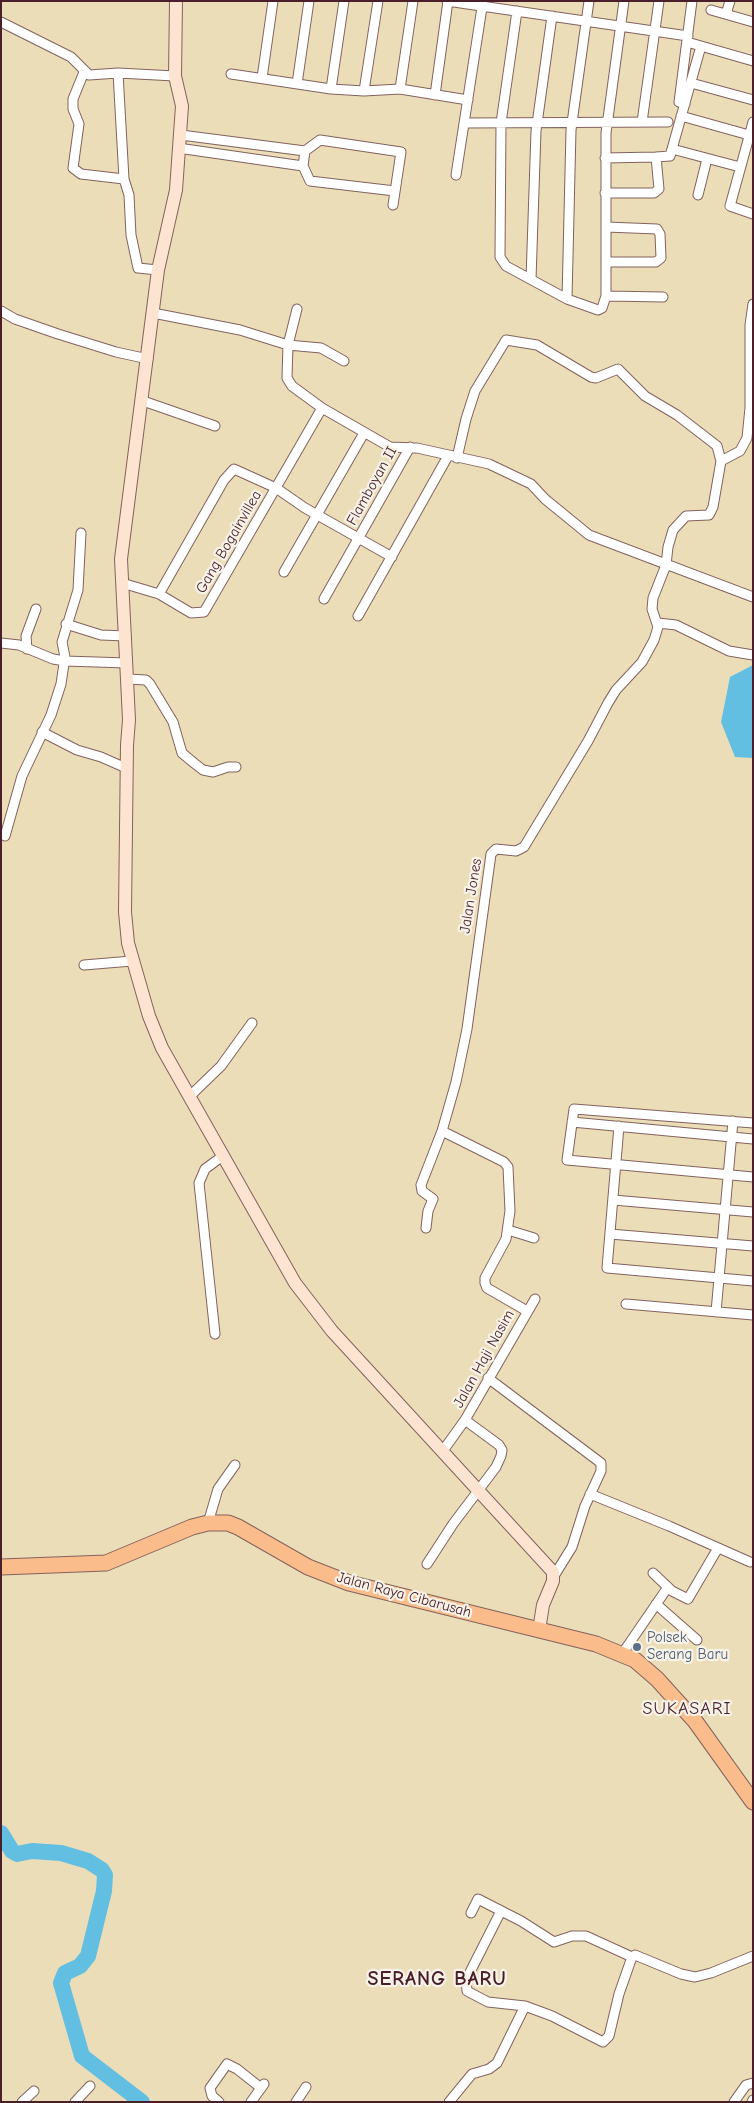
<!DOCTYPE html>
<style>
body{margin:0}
#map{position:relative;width:754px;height:2103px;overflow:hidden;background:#ecddb9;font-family:"Comic Neue",sans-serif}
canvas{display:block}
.frame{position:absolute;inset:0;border:2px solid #4a1f2b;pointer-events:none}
</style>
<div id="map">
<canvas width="754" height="2103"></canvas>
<div class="frame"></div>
</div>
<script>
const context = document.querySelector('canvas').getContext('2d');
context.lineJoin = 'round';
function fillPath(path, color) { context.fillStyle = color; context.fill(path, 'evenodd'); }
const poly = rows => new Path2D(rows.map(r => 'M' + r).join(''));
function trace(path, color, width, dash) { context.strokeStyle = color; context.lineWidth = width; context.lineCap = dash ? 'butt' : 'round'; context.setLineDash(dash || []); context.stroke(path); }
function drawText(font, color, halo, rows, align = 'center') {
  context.font = font + ' "Comic Neue",sans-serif'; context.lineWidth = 4.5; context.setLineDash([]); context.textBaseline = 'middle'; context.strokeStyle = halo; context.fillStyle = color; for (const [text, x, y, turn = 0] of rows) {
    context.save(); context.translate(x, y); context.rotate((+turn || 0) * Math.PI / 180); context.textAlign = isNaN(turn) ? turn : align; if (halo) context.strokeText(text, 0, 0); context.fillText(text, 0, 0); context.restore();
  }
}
fillPath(poly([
 [753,665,753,758,735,757,721,722,730,677]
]), '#63bfe1');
trace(poly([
 [1,1833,12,1851,17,1854,32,1851,61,1853,88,1861,102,1870,105,1875,104,1891,88,1956,80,1966,65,1973,61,1983,82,2056,142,2102]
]), '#63bfe1', 16);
const street = poly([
 [447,1,688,36],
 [711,10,753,22],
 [517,11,501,123,500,257,506,266,567,299,598,310,602,308,606,296,606,133,624,1],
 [726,14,730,1],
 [1,22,71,57,89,75,118,73,175,76],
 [687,42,753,61],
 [84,72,73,99,73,109,79,124,73,168,81,174,124,179,129,195,131,235,138,268,158,270],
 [118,73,124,179],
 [231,74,331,89,364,91,400,89,468,100],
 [262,78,273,1],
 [691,83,753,100],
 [297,84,309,1],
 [331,89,344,1],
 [400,89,413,1],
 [364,91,378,1],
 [435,95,448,1],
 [685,104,679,102,692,1],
 [681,116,749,135],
 [642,122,659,1],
 [753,122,730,206,753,214],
 [465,123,668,122],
 [181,135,305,151],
 [178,148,303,166],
 [672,149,701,46],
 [656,157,670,156,672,149,740,167],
 [605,158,656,157,659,189,654,193,605,193],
 [456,175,483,1],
 [698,195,707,159],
 [393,205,401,152,320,140,305,151,303,166,310,181,395,191],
 [606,227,657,229,660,234,661,258,656,262,606,262],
 [531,279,536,131,552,16],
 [606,296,663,297],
 [567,299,571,130,589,1],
 [297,309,288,345,287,378,292,386,322,408,390,447,417,448,489,464,531,484,545,499,589,535,753,597],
 [1,311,15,319,58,334,116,352,148,359],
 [153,313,240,330,288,345,321,348,344,361],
 [143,401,215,426],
 [457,458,466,419,475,391,506,340,537,345,591,377,596,378,618,369,645,396,677,415,712,442,717,446,721,461],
 [284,572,364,433],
 [122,583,159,594,191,613,204,612,322,408],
 [159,594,224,480,234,469,276,488,305,508,392,557],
 [324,599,410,447],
 [358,616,448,456],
 [658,623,676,625,729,651,753,655],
 [66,624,101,635,126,636],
 [1,643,19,645,53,659,65,661,127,663],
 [27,649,26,636,36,609],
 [128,679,146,680,150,684,173,722,182,753,194,763,203,770,213,772,228,767,236,767],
 [42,732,77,750,101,757,126,768],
 [5,836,22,776,51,715,61,684,65,657,62,642,78,590,81,533],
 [84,965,132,961],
 [190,1096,221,1066,252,1023],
 [572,1122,753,1139],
 [753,1123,574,1109,567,1160,753,1177],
 [619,1126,607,1268,753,1281],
 [442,1131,504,1162,508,1167,510,1211,506,1239,485,1278,485,1283,487,1288,527,1311],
 [613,1200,753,1212],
 [426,1228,428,1211,433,1199,422,1191,421,1185,442,1131,456,1082,467,1029,491,854,496,849,516,851,524,847,588,741,608,703,616,690,642,662,654,640,658,627,652,609,653,598,666,565,668,547,673,530,686,516,709,515,713,507,721,461,740,451,747,438,750,408,750,325,753,304],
 [508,1230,534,1238],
 [610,1234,753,1246],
 [626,1304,753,1315],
 [716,1312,733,1121],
 [215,1334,199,1183,205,1169,224,1155],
 [488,1378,601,1463,601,1471,585,1506,572,1547,554,1576],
 [442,1452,465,1420,535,1299],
 [590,1494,669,1526,750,1562],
 [208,1523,218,1489,235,1465],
 [427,1564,453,1524,496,1467,501,1456,502,1450,499,1445,465,1420],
 [653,1573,672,1591,688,1599,718,1548],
 [656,1604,697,1640],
 [622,1654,668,1587],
 [501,1911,466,1980,467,1991,488,2002,525,2006,552,2016,603,2042,609,2036,619,1994,632,1957,635,1955,681,1974,695,1977,711,1973,753,1956],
 [471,1913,478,1899,521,1921,554,1942,572,1936,586,1936,632,1957],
 [22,2102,34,2091],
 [75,2102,90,2086],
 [219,2102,212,2096,210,2088,227,2064,237,2069,261,2088],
 [251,2102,264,2084],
 [296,2102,306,2087],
 [449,2102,472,2074,489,2069,497,2063,525,2006],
 [734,2102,746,2085,753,2083],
 [752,2102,753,2100]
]);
const secondary = poly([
 [176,1,175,76,182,106,176,190,158,270,121,559,129,720,127,745,125,912,128,943,149,1016,162,1048,295,1283,332,1331,553,1572,553,1581,543,1605,539,1630]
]);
const primary = poly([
 [1,1567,106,1563,192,1527,208,1523,228,1523,238,1527,308,1567,349,1583,596,1644,635,1660,657,1679,695,1721,753,1802]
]);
trace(street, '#83625d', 11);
trace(secondary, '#83625d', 14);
trace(primary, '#83625d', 17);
trace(street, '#fff', 9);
trace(secondary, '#fde4d1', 12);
trace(primary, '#fabc8b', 15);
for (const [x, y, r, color] of [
 [637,1647,5,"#5c6f8a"]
]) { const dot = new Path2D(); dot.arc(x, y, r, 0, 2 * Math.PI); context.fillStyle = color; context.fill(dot); trace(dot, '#f7f3e8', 2); }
drawText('15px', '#4a1f2b', '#f7f3e8', [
 ["Flamboyan II",372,486,-61],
 ["Gang Bogainvillea",229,542,-60],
 ["Jalan Jones",471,896,-81],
 ["Jalan Haji Nasim",484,1359,-61],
 ["Jalan Raya Cibarusah",404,1595,15]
]);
drawText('15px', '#4e5e75', '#f7f3e8', [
 ["Polsek",647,1638],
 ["Serang Baru",647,1655]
], 'left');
context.letterSpacing = '1px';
drawText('18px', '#4a1f2b', '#f7f3e8', [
 ["SUKASARI",687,1709]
]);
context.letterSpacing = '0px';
context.letterSpacing = '1px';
drawText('bold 20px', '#4a1f2b', '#f7f3e8', [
 ["SERANG BARU",437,1979]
]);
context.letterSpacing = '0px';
</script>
